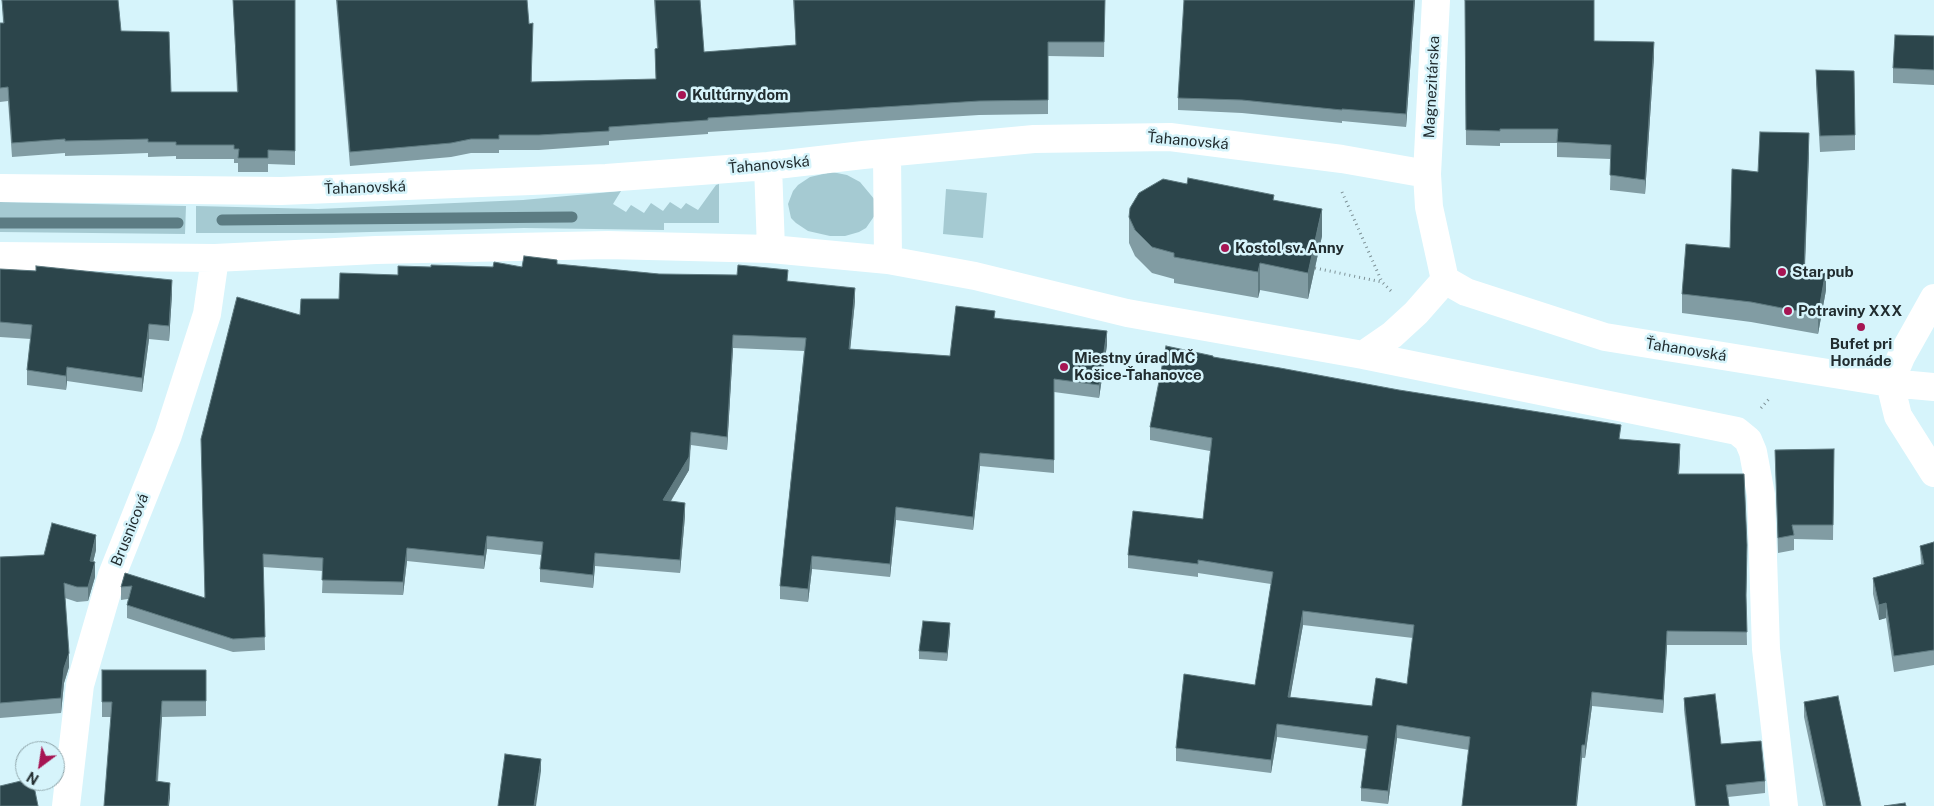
<!DOCTYPE html>
<meta charset="utf-8">
<style>
body{margin:0}
#map{position:relative;width:1934px;height:806px;overflow:hidden;background:#d6f4fb;font-family:"Public Sans",sans-serif}
canvas{display:block}
.north{position:absolute;left:15px;top:741px;width:50px;height:50px;box-sizing:border-box;background:#d6f4fb;border:1px solid #8ea4a9;border-radius:50%;rotate:211deg;font-size:14px;font-weight:700;line-height:20px;text-align:center;color:#212c2f}
.north::after{content:'';display:block;margin:auto;width:18px;height:22px;background:#a61553;clip-path:polygon(50% 0,100% 100%,50% 72%,0 100%)}
</style>
<div id="map">
<canvas width="1934" height="806"></canvas>
<div class="north">N</div>
</div>
<script>
const context = document.querySelector('canvas').getContext('2d');
context.lineJoin = 'round';
function fillPath(path, color) { context.fillStyle = color; context.fill(path, 'evenodd'); }
const poly = rows => new Path2D(rows.map(r => 'M' + r).join(''));
function trace(path, color, width, dash) { context.strokeStyle = color; context.lineWidth = width; context.lineCap = dash ? 'butt' : 'round'; context.setLineDash(dash || []); context.stroke(path); }
function drawText(font, color, halo, rows, align = 'center') {
  context.font = font + ' "Public Sans",sans-serif'; context.lineWidth = 5; context.setLineDash([]); context.textBaseline = 'middle'; context.strokeStyle = halo; context.fillStyle = color; for (const [text, x, y, turn = 0] of rows) {
    context.save(); context.translate(x, y); context.rotate((+turn || 0) * Math.PI / 180); context.textAlign = isNaN(turn) ? turn : align; if (halo) context.strokeText(text, 0, 0); context.fillText(text, 0, 0); context.restore();
  }
}
fillPath(poly([
 [832,172,847,175,860,182,875,200,875,215,866,228,859,232,845,236,830,236,808,231,796,223,791,218,788,204,793,191,798,185,810,177],
 [719,184,719,223,664,223,664,230,524,228,332,233,196,233,196,206,318,209,523,200,621,191,613,204,626,212,631,205,644,213,651,203,663,211,670,202,681,209,686,203,698,210,716,185],
 [946,189,987,193,983,238,943,234],
 [0,202,186,206,185,234,0,232]
]), '#a5cad2');
trace(poly([
 [222,220,572,217],
 [0,223,178,223]
]), '#5c7c83', 11);
trace(poly([
 [1342,192,1382,282,1391,291],
 [1315,268,1382,282],
 [1761,408,1770,398]
]), '#7d9196', 3, [1, 4]);
trace(poly([
 [1436,0,1427,174,1429,207,1445,280,1466,292,1605,337,1890,383,1934,387],
 [887,153,888,260],
 [768,166,771,249],
 [0,188,281,191,606,178,768,166,863,155,1034,139,1170,137,1342,159,1427,174],
 [0,256,215,258,376,250,608,245,771,249,888,260,975,276,1127,313,1363,355,1392,335,1416,313,1445,280],
 [1934,298,1901,357,1890,383,1898,416,1934,473],
 [1363,355,1737,431,1748,440,1753,452,1761,495,1766,649,1784,806],
 [66,806,80,685,112,575,168,435,207,314,215,258]
]), '#fff', 28);
fillPath(poly([
 [2,0,118,0,121,31,171,92,237,92,233,0,295,0,295,165,268,164,268,172,238,172,238,163,234,163,234,159,176,159,176,156,148,157,148,153,65,156,65,153,12,157,8,101,0,102,0,23,3,23],
 [336,0,527,0,532,82,656,79,655,49,657,48,654,0,700,0,704,52,796,45,793,0,1105,0,1104,57,1048,56,1048,114,979,115,708,132,708,134,609,141,609,145,539,150,499,150,499,153,471,153,451,157,350,166],
 [1415,0,1406,127,1342,121,1342,123,1242,113,1178,110,1178,98],
 [1465,0,1594,41,1654,57,1645,194,1610,190,1611,159,1557,157,1557,143,1500,143,1500,146,1466,145],
 [1934,36,1934,85,1893,83,1893,68],
 [1816,70,1855,135,1855,150,1820,152,1816,85],
 [1809,152,1805,269,1826,290,1818,334,1751,322,1682,313,1682,294,1730,248,1758,172],
 [1274,201,1322,236,1308,299,1260,290,1258,298,1174,283,1174,279,1152,273,1135,256,1129,243,1129,217],
 [557,264,659,274,788,281,855,301,850,349,950,356,995,318,1107,345,1099,398,1054,392,1054,473,980,466,973,530,896,520,890,577,812,569,808,602,780,599,780,586,804,351,733,348,727,450,691,445,689,470,671,501,685,516,680,573,595,566,593,588,540,582,540,569,542,555,487,549,484,569,407,561,403,595,322,593,323,571,263,567,265,650,233,652,127,618,127,605,128,599,121,600,121,587,125,573,204,598,300,315,398,275,431,267,522,267],
 [0,269,172,294,169,341,149,339,142,392,67,381,66,390,27,385,27,370,31,339,0,337],
 [1213,357,1621,439,1680,457,1679,474,1747,558,1746,601,1747,645,1667,645,1663,713,1592,706,1585,758,1469,750,1397,738,1388,804,1361,801,1361,788,1366,749,1277,737,1271,773,1176,761,1176,748,1255,685,1271,584,1198,573,1198,577,1128,568,1128,555,1203,519,1210,451,1150,440,1150,427],
 [1303,625,1413,638,1407,684,1372,706,1290,697],
 [1834,449,1833,540,1794,539,1794,550,1778,553,1775,450],
 [1934,542,1934,665,1894,672,1886,618,1879,620,1873,594,1873,578,1921,564,1920,546],
 [96,550,93,562,95,577,88,601,77,602,65,598,69,667,64,683,61,713,0,718,0,557,44,555],
 [950,631,947,661,919,659,919,651],
 [102,670,206,670,206,716,162,717,158,781,170,798,111,717,102,717],
 [1684,698,1721,744,1765,781,1765,793,1728,797,1729,806,1695,806,1684,710],
 [1804,702,1861,806,1823,806,1804,717]
]), '#819ca3');
fillPath(poly([
 [1414,0,1415,0,1406,127,1406,114],
 [1654,42,1654,57,1645,194,1645,180],
 [1809,133,1809,152,1804,288,1804,269],
 [1322,209,1322,236,1308,299,1308,273],
 [1260,263,1260,290,1258,298,1258,272],
 [1826,270,1826,290,1818,334,1818,315],
 [172,280,172,294,169,341,169,326],
 [855,288,855,301,849,362,849,349],
 [149,324,149,339,142,392,142,378],
 [1107,331,1107,345,1099,398,1099,385],
 [733,335,733,348,727,450,727,437],
 [67,367,67,381,66,390,66,376],
 [691,432,689,470,663,514,663,500],
 [1680,444,1680,457,1678,487,1678,474],
 [980,453,980,466,973,530,973,517],
 [685,503,685,516,680,573,680,560],
 [896,507,896,520,890,577,890,564],
 [96,535,96,550,90,575,90,561],
 [487,536,487,549,484,569,484,556],
 [407,548,407,561,403,595,403,582],
 [595,553,595,566,593,588,593,575],
 [812,556,812,569,808,602,808,589],
 [95,562,95,577,88,601,88,587],
 [1886,603,1886,618,1879,620,1879,605],
 [1303,611,1303,625,1288,710,1288,697],
 [950,623,950,631,947,661,947,653],
 [1667,631,1667,645,1663,713,1663,700],
 [69,653,69,667,64,683,61,713,61,698,64,668],
 [1592,692,1592,706,1585,758,1585,745],
 [162,701,162,717,156,796,156,781],
 [1277,724,1277,737,1271,773,1271,760],
 [1397,725,1397,738,1388,804,1388,791],
 [1582,745,1582,758,1577,806,1576,806],
 [541,759,541,771,536,806,534,806],
 [170,783,170,798,169,806,168,806]
]), '#5f7a80');
const building = poly([
 [2,0,118,0,121,31,169,32,171,92,238,92,233,0,295,0,295,151,268,150,268,158,238,158,239,149,234,149,234,145,176,145,176,142,148,142,148,139,65,141,65,139,12,143,8,87,0,88,0,23,4,23,2,0],
 [337,0,527,0,529,24,533,23,531,82,656,79,655,49,658,48,655,0,700,0,704,52,796,45,794,0,1105,0,1104,42,1048,42,1048,100,979,101,708,118,708,120,609,127,609,131,539,135,499,135,499,139,471,139,451,143,350,152,337,0],
 [1184,0,1414,0,1406,114,1342,109,1342,110,1242,100,1178,98,1184,0],
 [1465,0,1594,0,1594,41,1654,42,1645,180,1610,175,1611,145,1557,142,1558,129,1500,129,1500,131,1466,130,1465,0],
 [1895,35,1934,36,1934,70,1893,68,1895,35],
 [1816,70,1854,71,1855,135,1820,136,1816,70],
 [1760,132,1809,133,1804,269,1826,270,1818,315,1751,302,1682,294,1686,244,1730,248,1732,169,1758,172,1760,132],
 [1188,178,1274,195,1273,200,1322,209,1308,273,1260,263,1258,272,1174,257,1174,253,1152,247,1135,230,1129,217,1130,208,1139,193,1163,179,1187,184,1188,178],
 [524,256,557,260,557,264,659,274,737,275,738,265,788,270,787,281,855,288,849,349,950,356,956,306,995,311,994,318,1107,331,1099,385,1054,379,1054,460,980,453,973,517,896,507,890,564,812,556,808,589,780,586,806,338,733,335,727,437,691,432,689,457,663,500,685,503,680,560,595,553,593,575,540,569,543,542,487,536,484,556,407,548,403,582,322,580,323,558,263,554,265,637,233,639,127,605,132,586,121,587,125,573,205,598,201,439,237,297,300,315,301,299,339,299,340,273,398,275,398,266,431,267,431,265,493,267,494,262,522,267,524,256],
 [36,266,172,280,169,326,149,324,142,378,67,367,66,376,27,370,32,325,0,322,0,269,36,271,36,266],
 [1166,346,1213,356,1213,357,1280,368,1399,390,1621,425,1619,439,1680,444,1678,474,1744,474,1747,545,1746,595,1747,632,1667,631,1663,700,1592,692,1585,745,1582,745,1576,806,1462,806,1470,737,1397,725,1388,791,1361,788,1368,736,1277,724,1271,760,1176,748,1184,674,1255,685,1273,572,1198,560,1198,564,1128,555,1133,511,1203,519,1212,438,1150,427,1166,346],
 [1303,611,1414,625,1407,684,1376,678,1372,706,1288,697,1303,611],
 [1834,449,1833,525,1792,525,1794,535,1778,538,1775,450,1834,449],
 [52,523,96,535,90,561,95,562,88,587,77,587,64,583,69,653,64,668,61,698,0,703,0,557,44,555,52,523],
 [1934,542,1934,650,1894,656,1886,603,1879,605,1873,578,1924,564,1920,546,1934,542],
 [923,621,950,623,947,653,919,651,923,621],
 [102,670,206,670,206,701,162,701,156,781,170,783,168,806,104,806,112,702,102,702,102,670],
 [1715,694,1721,744,1761,741,1765,781,1726,785,1729,806,1696,806,1684,698,1715,694],
 [1838,696,1861,806,1826,806,1804,702,1838,696],
 [505,754,541,759,534,806,498,806,505,754],
 [25,780,25,781,33,781,38,806,0,806,0,786,25,780],
 [1905,803,1906,806,1884,806,1905,803]
]);
fillPath(building, '#2c454b');
trace(building, '#5f7a80', 1);
for (const [x, y, r, color] of [
 [682,95,5,"#a61553"],
 [1225,248,5,"#a61553"],
 [1782,272,5,"#a61553"],
 [1788,311,5,"#a61553"],
 [1861,327,5,"#a61553"],
 [1064,367,5,"#a61553"]
]) { const dot = new Path2D(); dot.arc(x, y, r, 0, 2 * Math.PI); context.fillStyle = color; context.fill(dot); trace(dot, '#d6f4fb', 2); }
drawText('15px', '#212c2f', '#d6f4fb', [
 ["Magnezitárska",1432,87,-87],
 ["Ťahanovská",1188,141,5],
 ["Ťahanovská",769,165,-5],
 ["Ťahanovská",365,188,-2],
 ["Ťahanovská",1686,350,9],
 ["Brusnicová",130,530,-68]
]);
drawText('bold 15px', '#212c2f', '#d6f4fb', [
 ["Kultúrny dom",692,95],
 ["Kostol sv. Anny",1235,248],
 ["Star pub",1792,272],
 ["Potraviny XXX",1798,311],
 ["Bufet pri",1861,344,"center"],
 ["Hornáde",1861,361,"center"],
 ["Miestny úrad MČ",1074,358],
 ["Košice-Ťahanovce",1074,375]
], 'left');
</script>
